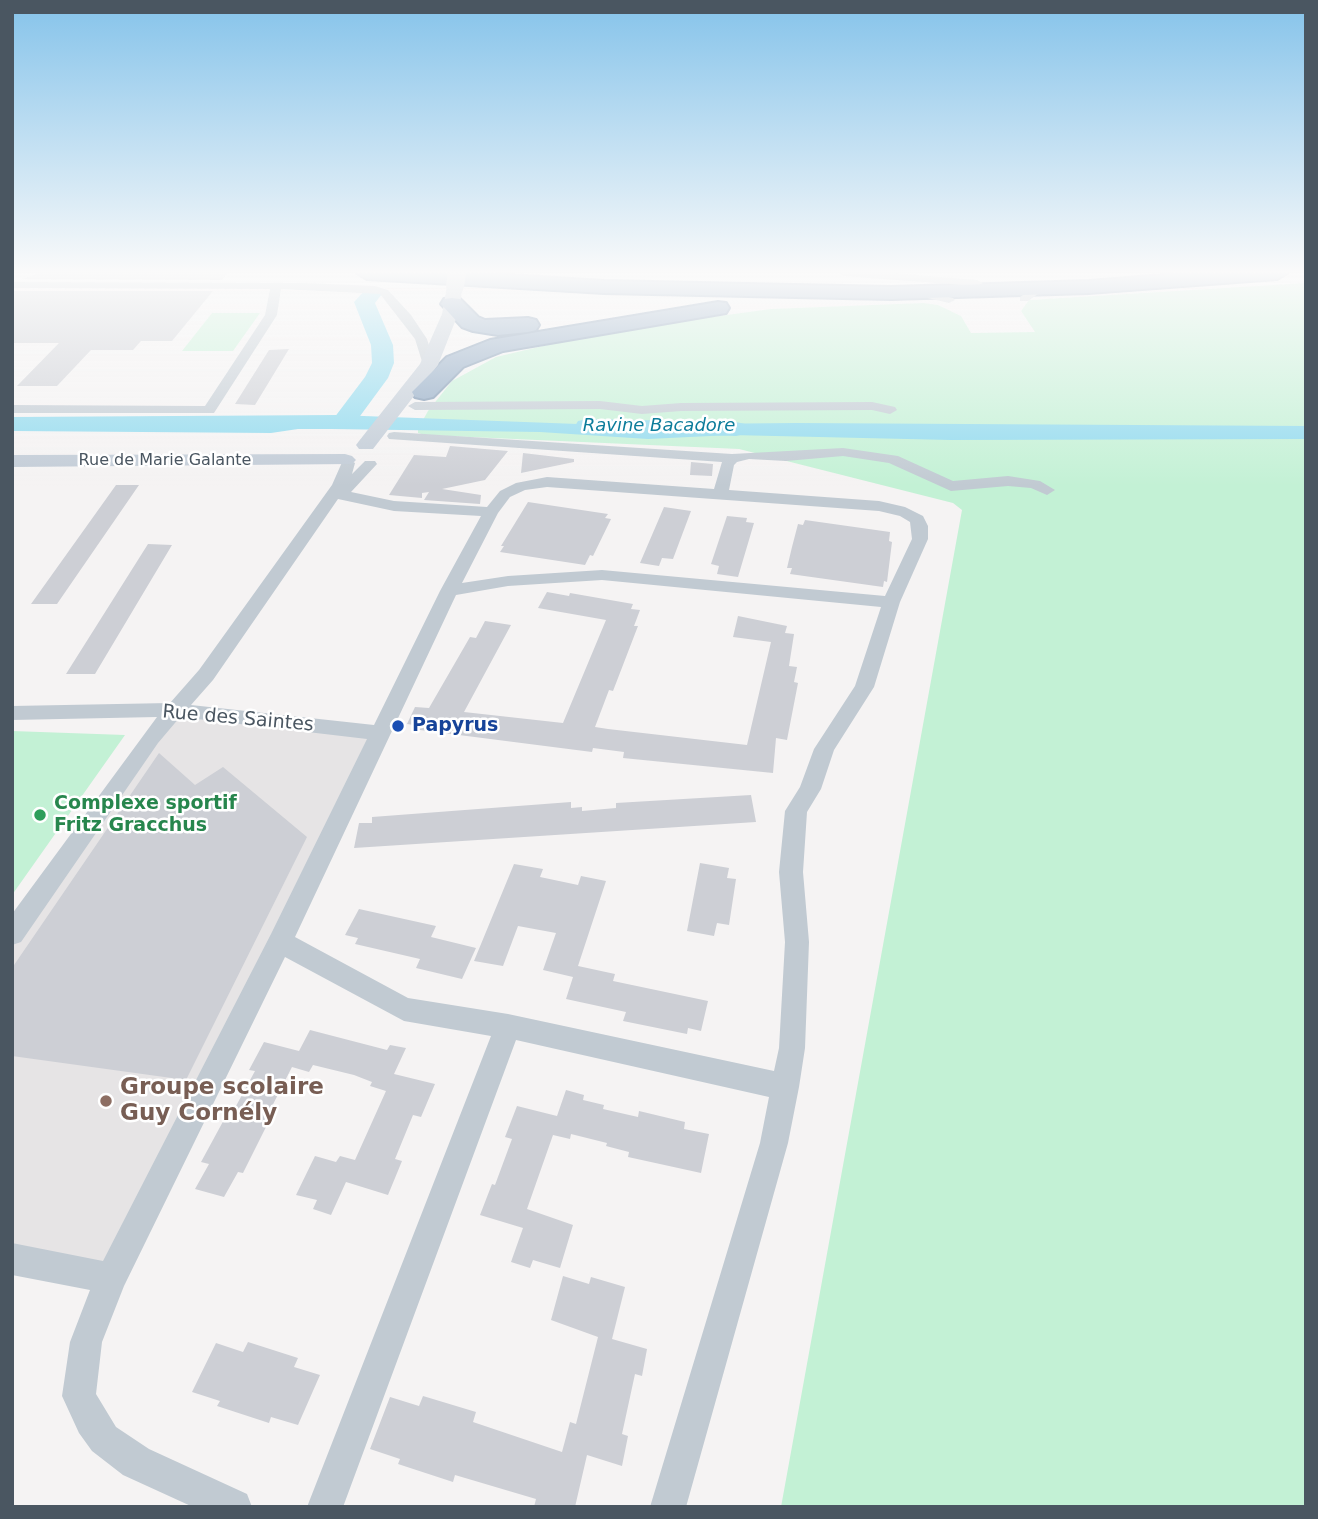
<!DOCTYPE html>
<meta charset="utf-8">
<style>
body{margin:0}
#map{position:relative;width:1318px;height:1519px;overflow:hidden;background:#f5f3f3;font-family:"DejaVu Sans",sans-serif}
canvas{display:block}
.frame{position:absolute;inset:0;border:14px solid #4a5661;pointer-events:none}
</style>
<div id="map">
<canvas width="1318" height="1519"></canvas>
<div class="frame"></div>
</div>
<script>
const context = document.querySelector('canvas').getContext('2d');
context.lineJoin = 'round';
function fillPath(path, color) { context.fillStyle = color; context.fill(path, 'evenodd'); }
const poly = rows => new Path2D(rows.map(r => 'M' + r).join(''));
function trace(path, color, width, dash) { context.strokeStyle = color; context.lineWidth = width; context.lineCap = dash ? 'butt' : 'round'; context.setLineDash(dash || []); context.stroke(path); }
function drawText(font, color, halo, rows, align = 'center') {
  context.font = font + ' "DejaVu Sans",sans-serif'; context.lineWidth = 5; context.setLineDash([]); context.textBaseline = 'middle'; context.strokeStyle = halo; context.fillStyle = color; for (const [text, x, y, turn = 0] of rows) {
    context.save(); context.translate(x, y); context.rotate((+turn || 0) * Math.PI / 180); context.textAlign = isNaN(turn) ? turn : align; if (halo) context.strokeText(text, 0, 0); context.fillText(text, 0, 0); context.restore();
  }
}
fillPath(poly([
 [177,710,378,733,111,1278,12,1259,12,934]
]), '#e6e4e5');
fillPath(poly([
 [1306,283,1306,1507,781,1507,962,510,953,503,739,449,425,435,418,433,418,429,428,411,452,381,496,357,564,341,667,323,771,309,923,303,938,305,961,316,971,333,1035,332,1021,311,1029,300],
 [212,313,260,313,233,351,182,351],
 [12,731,125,735,12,895]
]), '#c3f1d5');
fillPath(poly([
 [337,415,685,428,693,424,796,423,1306,426,1306,439,951,440,731,435,648,439,540,432,331,429,298,429,271,433,12,431,12,417]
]), '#90daee');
fillPath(poly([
 [372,288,379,290,382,294,375,303,393,345,394,363,388,378,352,427,343,429,334,427,331,422,365,377,372,363,371,345,354,302,365,290,372,288],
 [587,419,736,422,745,424,748,429,745,434,736,436,578,431,575,426,578,421,587,419]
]), '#90daee');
fillPath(poly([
 [39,273,228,273,222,280,22,279],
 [12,291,213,291,172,341,141,341,133,350,91,350,57,386,17,386,59,343,12,343],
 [289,349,255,405,235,404,269,350],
 [450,446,508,451,485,480,442,489,481,495,480,504,424,500,429,492,422,493,422,498,389,495,414,455,446,457],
 [523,453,574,459,574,462,521,473],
 [691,462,713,464,712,476,690,475],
 [116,485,139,485,57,604,31,604],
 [528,502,608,514,605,518,611,519,593,556,590,555,585,565,500,552,504,546,501,546],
 [664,507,691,511,673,559,662,558,659,566,640,563],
 [727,516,747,518,746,522,754,523,738,577,717,574,719,566,711,564],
 [805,520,890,532,889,541,892,542,887,582,884,581,883,587,790,574,792,568,787,568,792,547,798,524,803,525],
 [148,544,172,545,95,674,66,674],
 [547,592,569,596,570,593,633,604,631,609,640,610,634,626,638,626,613,691,609,690,595,727,608,729,747,745,771,642,733,637,738,616,787,626,785,633,794,634,789,666,797,667,794,682,798,683,787,740,776,738,773,773,623,758,624,752,593,748,592,752,412,729,414,725,407,724,415,707,429,708,470,637,476,638,485,621,511,625,464,712,563,723,606,620,538,608],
 [159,753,195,785,223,767,307,837,186,1080,12,1056,12,968],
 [751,795,756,822,354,848,359,823,372,823,372,817,571,802,571,808,582,807,582,811,616,808,616,803],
 [700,863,729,868,727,878,736,879,729,925,717,923,714,936,687,931],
 [514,864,543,869,540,877,578,885,581,876,606,881,578,966,615,974,613,981,708,1001,701,1031,688,1028,687,1034,623,1021,626,1012,566,999,573,977,543,970,556,933,518,926,503,966,474,961],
 [359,909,436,926,431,937,476,948,462,979,416,968,420,959,355,944,358,938,345,935],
 [310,1030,387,1050,390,1045,406,1048,394,1074,435,1084,421,1117,413,1115,395,1159,402,1161,388,1195,346,1182,331,1215,313,1209,317,1200,296,1195,315,1156,336,1162,340,1156,355,1160,386,1091,370,1086,372,1082,354,1075,313,1065,309,1072,292,1067,263,1124,267,1125,243,1173,238,1172,224,1197,195,1189,209,1164,201,1162,226,1116,230,1117,255,1071,249,1070,264,1042,299,1051],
 [566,1090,584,1095,583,1100,604,1105,603,1109,638,1117,639,1111,685,1122,684,1129,709,1134,701,1173,628,1157,629,1152,606,1146,607,1143,571,1134,570,1139,553,1135,527,1209,573,1225,560,1268,533,1260,530,1268,511,1262,523,1228,480,1215,492,1184,495,1185,512,1139,505,1137,517,1106,557,1116],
 [563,1276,589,1284,591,1277,625,1287,612,1339,647,1349,642,1376,635,1374,622,1434,628,1436,622,1466,587,1455,575,1507,534,1507,536,1499,455,1475,453,1482,398,1464,400,1459,370,1449,390,1397,419,1406,423,1396,476,1412,473,1422,562,1452,570,1422,576,1424,598,1337,551,1320],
 [248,1342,298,1358,294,1367,320,1375,298,1425,271,1417,269,1423,217,1406,220,1401,192,1392,216,1343,243,1352]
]), '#cdcfd5');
const highway = poly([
 [357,273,478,273,604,281,891,287,1089,281,1189,273,1287,273,1277,279,1089,293,891,299,604,293,367,279,357,273],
 [452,298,460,299,478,317,485,320,528,318,536,320,539,325,536,330,528,332,498,335,473,331,462,327,441,304,444,299,452,298],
 [718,302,726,303,729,308,726,313,503,351,463,367,433,397,424,399,415,397,412,392,447,357,490,340,718,302]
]);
trace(highway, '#7690ad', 4);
fillPath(poly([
 [839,273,894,273,977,280,983,283,977,286,844,276,839,273],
 [12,282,302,283,375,286,388,290,411,315,427,339,435,365,434,368,424,368,415,339,380,294,281,289,277,315,214,413,12,413,12,405,205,406,265,315,270,289,12,288,12,282],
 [1035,287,1045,289,1028,301,1020,301,1020,297,1035,287],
 [919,290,953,298,955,300,949,303,915,295,915,291,919,290],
 [600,401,642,406,681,403,872,402,895,407,897,410,890,414,872,410,681,411,642,414,600,409,415,410,408,406,415,402,600,401],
 [394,432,732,454,843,448,898,456,953,481,1008,476,1040,481,1055,490,1047,495,1031,488,1008,486,951,491,889,463,843,456,786,461,749,459,737,462,734,465,729,490,879,501,905,507,923,516,928,526,928,539,900,602,874,687,834,750,821,789,807,812,803,872,809,942,805,1048,799,1087,788,1143,686,1507,650,1507,760,1143,769,1097,516,1040,343,1507,307,1507,491,1036,404,1021,285,957,124,1286,102,1342,96,1394,116,1427,149,1449,247,1494,252,1507,193,1507,123,1475,92,1451,79,1433,62,1396,70,1342,90,1290,12,1275,12,1243,103,1261,271,934,367,739,180,717,158,743,21,942,12,945,12,914,157,717,12,720,12,706,170,703,199,670,332,485,343,460,348,459,355,463,352,474,365,461,375,461,377,464,351,492,394,501,487,507,500,491,516,483,547,477,714,489,722,462,389,439,387,436,389,433,394,432],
 [547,487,879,511,900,516,910,522,912,539,885,596,602,570,508,576,462,583,498,513,510,497,525,490,547,487],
 [338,499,394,511,481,516,440,591,374,725,191,705,213,680,338,499],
 [602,580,881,607,855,686,814,749,800,787,785,811,779,872,785,942,779,1048,774,1071,508,1014,408,998,295,937,456,595,508,586,602,580]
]), '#c1cad2');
fillPath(poly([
 [455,281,463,286,458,314,438,365,373,449,359,449,356,445,359,441,420,364,442,314,447,286,455,281],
 [345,454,352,456,356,460,352,464,12,467,12,455,345,454]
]), '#c1cbd6');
fillPath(highway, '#8ba5c1');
trace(poly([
 [455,286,457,273]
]), '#c1cbd6', 18);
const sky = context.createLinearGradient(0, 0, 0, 486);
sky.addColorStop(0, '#85c3ea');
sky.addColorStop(0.56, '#fafafa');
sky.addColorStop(1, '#fafafa00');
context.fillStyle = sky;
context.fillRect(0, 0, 1318, 486);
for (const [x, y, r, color] of [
 [398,726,7,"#1a4fb4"],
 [40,815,7,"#2e9e5b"],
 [106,1101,7,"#8d6e63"]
]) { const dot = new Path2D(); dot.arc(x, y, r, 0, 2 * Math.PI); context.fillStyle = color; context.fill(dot); trace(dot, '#fff', 2.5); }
drawText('16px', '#4a5661', '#fff', [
 ["Rue de Marie Galante",165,461]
]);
drawText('italic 18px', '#0c7c9b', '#fff', [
 ["Ravine Bacadore",659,426]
]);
drawText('19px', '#4a5661', '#fff', [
 ["Rue des Saintes",238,719,5]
]);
drawText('bold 19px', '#164399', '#fff', [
 ["Papyrus",412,726]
], 'left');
drawText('bold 19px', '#27864d', '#fff', [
 ["Complexe sportif",54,804],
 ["Fritz Gracchus",54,826]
], 'left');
drawText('bold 23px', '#785e54', '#fff', [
 ["Groupe scolaire",120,1088],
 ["Guy Cornély",120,1114]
], 'left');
</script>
